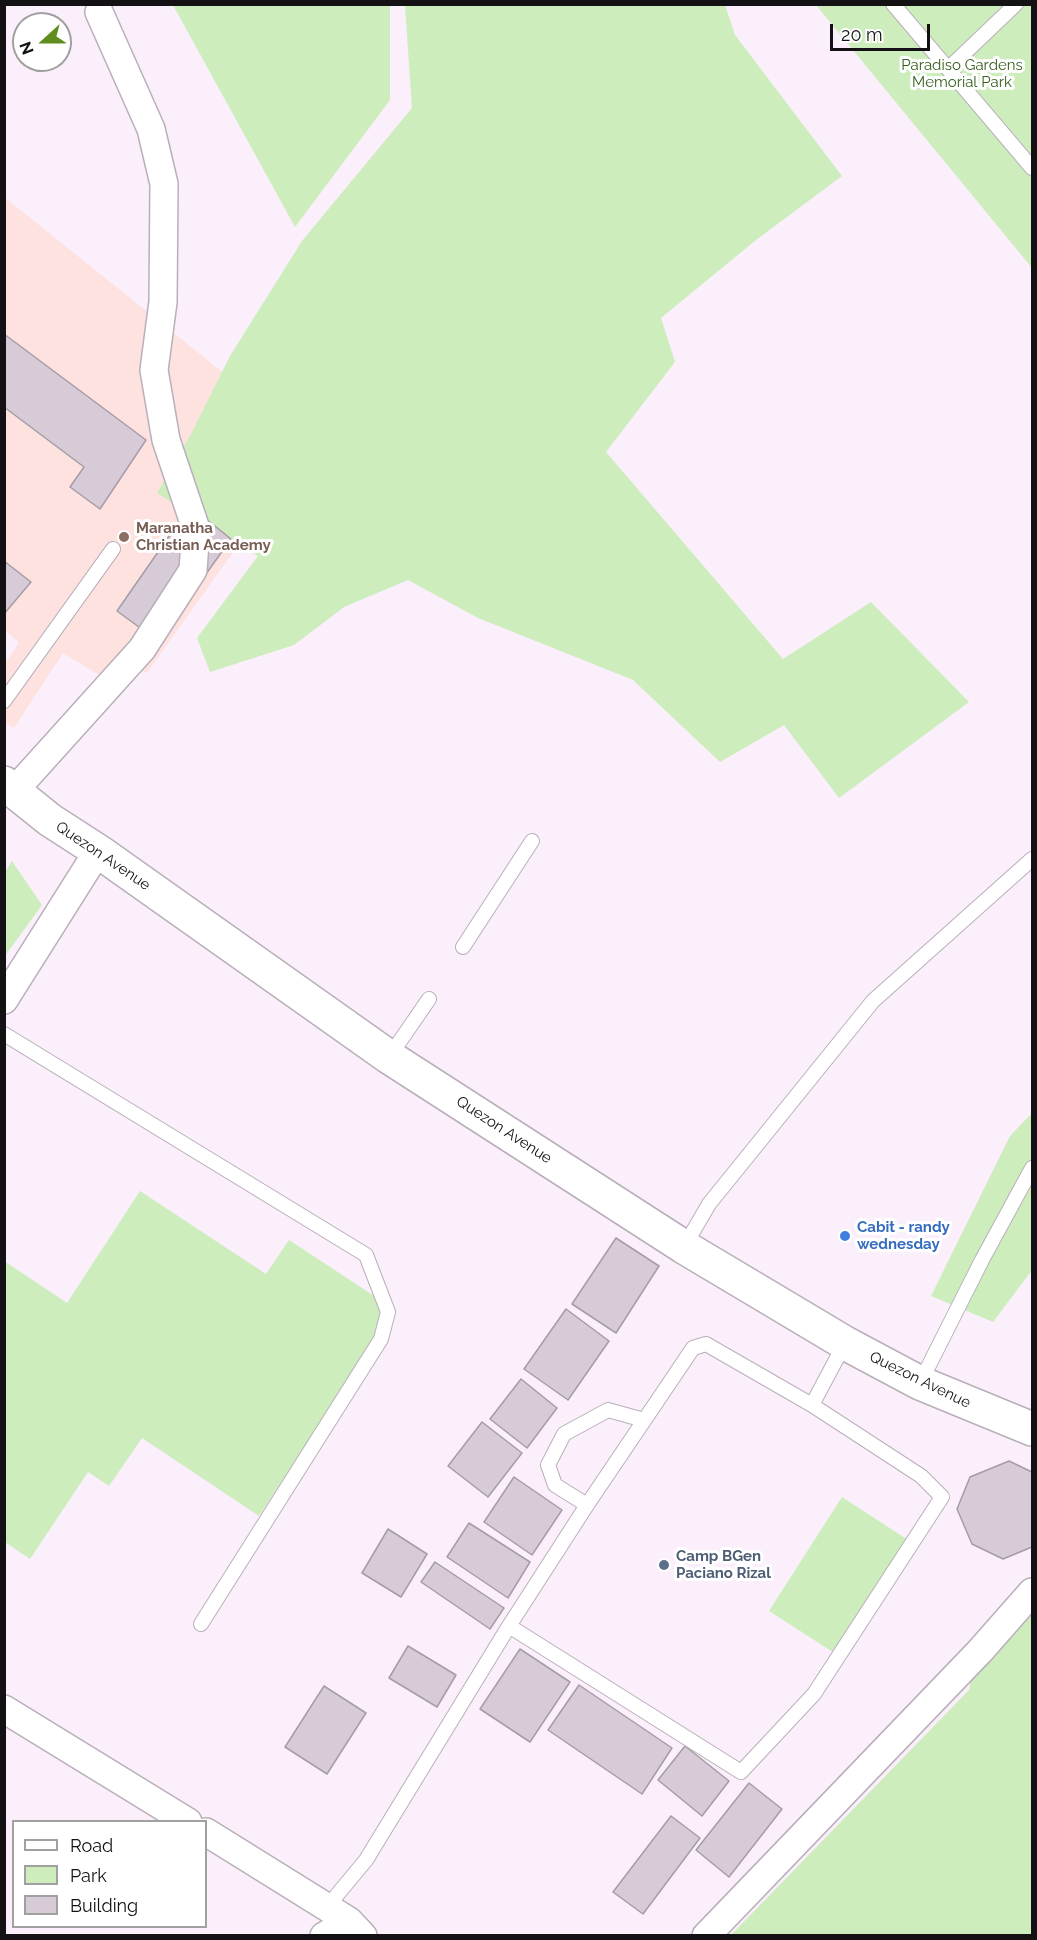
<!DOCTYPE html>
<style>
body{margin:0}
#map{position:relative;width:1037px;height:1940px;overflow:hidden;background:#faeffa;font-family:Raleway,sans-serif}
canvas{display:block}
.frame{position:absolute;inset:0;border:6px solid #141114;pointer-events:none}
.legend{position:absolute;left:12px;top:1820px;width:195px;height:108px;box-sizing:border-box;background:#fff;border:2px solid #a1a0a1;margin:0;padding:8px 10px;list-style:none;font-size:18px;color:#141114}
.legend li{display:flex;align-items:center;gap:12px;height:30px}
.legend b{width:30px;border:2px solid #a1a0a1}
.north{position:absolute;left:12px;top:12px;width:60px;height:60px;box-sizing:border-box;background:#fff;border:2px solid #a1a0a1;border-radius:50%;rotate:249deg;font-size:16px;font-weight:700;line-height:24px;text-align:center;color:#141114}
.north::after{content:'';display:block;margin:auto;width:21px;height:27px;background:#618d1f;clip-path:polygon(50% 0,100% 100%,50% 72%,0 100%)}
.scale{position:absolute;left:830px;top:24px;width:100px;height:27px;box-sizing:border-box;border:3px solid #141114;border-top:0;padding-left:8px;font-size:18px;line-height:21px;white-space:nowrap;color:#141114;-webkit-text-stroke:4px #fff;paint-order:stroke}
</style>
<div id="map">
<canvas width="1037" height="1940"></canvas>
<div class="frame"></div>
<ul class="legend">
<li><b style="height:8px;background:#fff"></b>Road</li>
<li><b style="height:16px;background:#cdedbd"></b>Park</li>
<li><b style="height:16px;background:#d6cbd7"></b>Building</li>
</ul>
<div class="north">N</div>
<div class="scale">20 m</div>
</div>
<script>
const context = document.querySelector('canvas').getContext('2d');
context.lineJoin = 'round';
function fillPath(path, color) { context.fillStyle = color; context.fill(path, 'evenodd'); }
const poly = rows => new Path2D(rows.map(r => 'M' + r).join(''));
function trace(path, color, width, dash) { context.strokeStyle = color; context.lineWidth = width; context.lineCap = dash ? 'butt' : 'round'; context.setLineDash(dash || []); context.stroke(path); }
function drawText(font, color, halo, rows, align = 'center') {
  context.font = font + ' Raleway,sans-serif'; context.lineWidth = 6; context.setLineDash([]); context.textBaseline = 'middle'; context.strokeStyle = halo; context.fillStyle = color; for (const [text, x, y, turn = 0] of rows) {
    context.save(); context.translate(x, y); context.rotate((+turn || 0) * Math.PI / 180); context.textAlign = isNaN(turn) ? turn : align; if (halo) context.strokeText(text, 0, 0); context.fillText(text, 0, 0); context.restore();
  }
}
fillPath(poly([
 [4,197,311,443,147,673,115,657,101,676,63,653,14,728,4,722,5,664,19,642,4,630]
]), '#fde2e0');
fillPath(poly([
 [173,5,390,5,390,100,295,227],
 [405,5,725,5,735,35,842,176,756,240,661,318,675,362,606,452,783,659,871,602,969,702,839,798,784,725,720,762,633,680,478,618,408,580,344,607,294,645,210,672,197,638,258,556,157,493,191,434,230,356,302,241,412,108],
 [816,5,1032,5,1032,268],
 [12,861,42,905,5,956,5,872],
 [1032,1113,1032,1270,993,1322,931,1296,1010,1136],
 [140,1191,266,1274,289,1240,394,1309,259,1516,142,1438,109,1486,88,1472,30,1559,5,1542,4,1261,67,1303],
 [842,1497,908,1540,836,1654,769,1611],
 [1032,1612,1032,1935,730,1936,969,1690,971,1679]
]), '#cdedbd');
const building = poly([
 [4,334,146,440,100,509,70,487,84,467,4,407,4,334],
 [190,506,231,539,158,641,117,611,190,506],
 [4,561,31,582,4,614,4,561],
 [616,1238,659,1266,616,1333,572,1304,616,1238],
 [566,1309,609,1341,568,1400,524,1369,566,1309],
 [521,1379,557,1408,527,1448,490,1419,521,1379],
 [482,1422,522,1453,488,1497,448,1466,482,1422],
 [1009,1461,1032,1472,1032,1547,1003,1559,972,1544,957,1509,970,1477,1009,1461],
 [514,1477,562,1510,532,1555,484,1522,514,1477],
 [469,1523,530,1562,508,1598,447,1557,469,1523],
 [388,1529,427,1554,401,1597,362,1573,388,1529],
 [435,1562,504,1608,490,1629,421,1582,435,1562],
 [408,1646,456,1675,437,1707,389,1678,408,1646],
 [520,1649,570,1682,530,1742,480,1709,520,1649],
 [579,1685,672,1748,642,1794,548,1730,579,1685],
 [324,1686,366,1713,327,1774,285,1747,324,1686],
 [685,1746,729,1781,702,1816,658,1780,685,1746],
 [749,1783,782,1809,729,1877,696,1850,749,1783],
 [671,1816,700,1838,643,1914,613,1892,671,1816]
]);
fillPath(building, '#d6cbd7');
trace(building, '#a69ca6', 1.5);
const lane = poly([
 [893,4,1032,168],
 [949,68,1016,4],
 [4,701,113,549],
 [463,947,532,841],
 [4,1034,366,1255,388,1312,381,1339,201,1624],
 [389,1057,429,999],
 [684,1247,709,1204,873,1001,1032,859],
 [920,1383,982,1260,1032,1168],
 [812,1405,845,1343],
 [587,1505,555,1485,548,1465,564,1434,608,1410,644,1420],
 [327,1907,366,1860,509,1626,587,1505,693,1348,706,1344,812,1405,921,1476,942,1497,814,1694,741,1772,509,1626]
]);
const street = poly([
 [14,791,142,649,193,570,196,529,166,440,154,370,163,302,164,184,151,129,99,12],
 [4,1000,98,851],
 [4,1709,188,1822],
 [206,1832,349,1921,363,1936],
 [324,1936,349,1921],
 [706,1936,980,1651,1032,1592]
]);
const secondary = poly([
 [4,783,50,820,98,851,389,1057,684,1247,845,1343,920,1383,1032,1429]
]);
trace(lane, '#b9afba', 16);
trace(street, '#b9afba', 30);
trace(secondary, '#b9afba', 36);
trace(lane, '#fff', 14);
trace(street, '#fff', 27);
trace(secondary, '#fff', 33);
for (const [x, y, r, color] of [
 [124,537,6,"#8d6e63"],
 [845,1236,6,"#3f7fe0"],
 [664,1565,6,"#5c6f8a"]
]) { const dot = new Path2D(); dot.arc(x, y, r, 0, 2 * Math.PI); context.fillStyle = color; context.fill(dot); trace(dot, '#fff', 2); }
drawText('15px', '#396021', '#fff', [
 ["Paradiso Gardens",962,65],
 ["Memorial Park",962,82]
]);
drawText('bold 15px', '#785e54', '#fff', [
 ["Maranatha",136,528],
 ["Christian Academy",136,545]
], 'left');
drawText('15px', '#141114', '#fff', [
 ["Quezon Avenue",103,856,34],
 ["Quezon Avenue",504,1130,33],
 ["Quezon Avenue",920,1380,26]
]);
drawText('bold 15px', '#366cbe', '#fff', [
 ["Cabit - randy",857,1227],
 ["wednesday",857,1244]
], 'left');
drawText('bold 15px', '#4e5e75', '#fff', [
 ["Camp BGen",676,1556],
 ["Paciano Rizal",676,1573]
], 'left');
</script>
